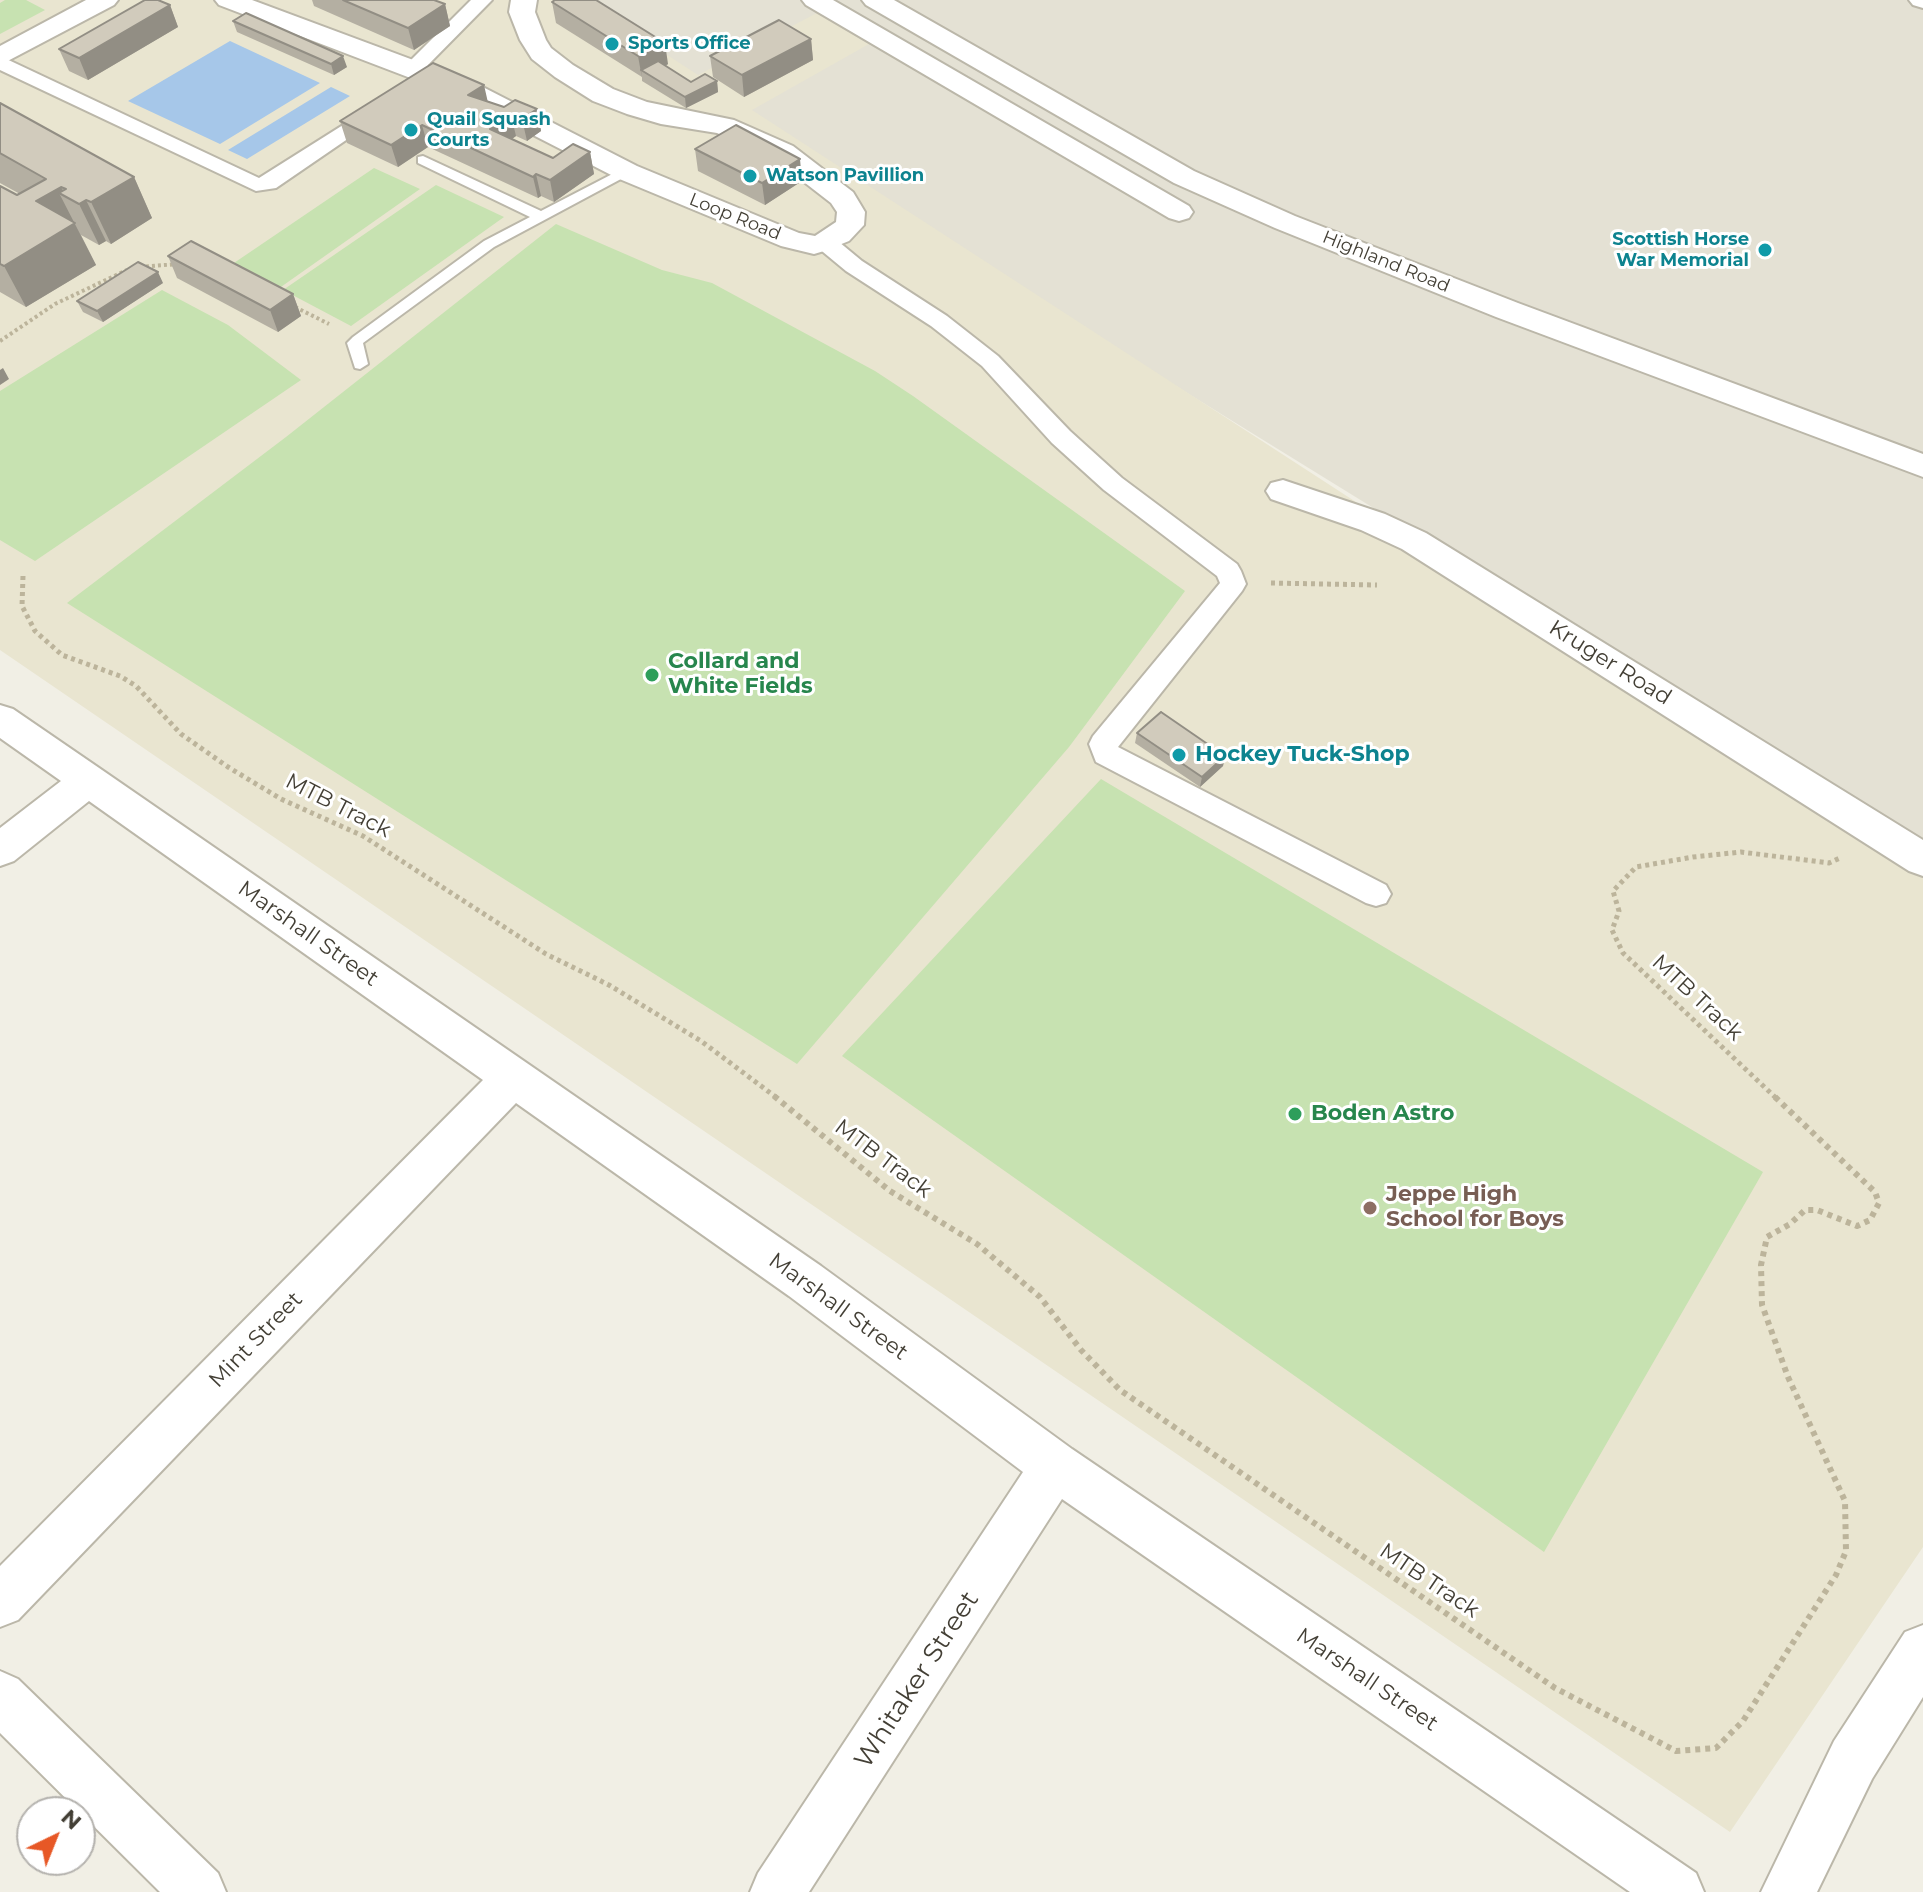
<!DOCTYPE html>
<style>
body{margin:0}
#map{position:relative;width:1923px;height:1892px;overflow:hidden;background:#f1efe5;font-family:Montserrat,sans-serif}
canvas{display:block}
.north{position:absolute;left:16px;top:1796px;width:80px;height:80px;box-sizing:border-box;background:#fff;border:2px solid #b4b2ae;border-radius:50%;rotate:43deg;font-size:22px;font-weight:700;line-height:32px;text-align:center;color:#433f35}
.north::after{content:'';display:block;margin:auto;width:28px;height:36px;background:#e75826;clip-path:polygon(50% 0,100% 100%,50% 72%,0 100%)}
</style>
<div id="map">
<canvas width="1923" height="1892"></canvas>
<div class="north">N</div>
</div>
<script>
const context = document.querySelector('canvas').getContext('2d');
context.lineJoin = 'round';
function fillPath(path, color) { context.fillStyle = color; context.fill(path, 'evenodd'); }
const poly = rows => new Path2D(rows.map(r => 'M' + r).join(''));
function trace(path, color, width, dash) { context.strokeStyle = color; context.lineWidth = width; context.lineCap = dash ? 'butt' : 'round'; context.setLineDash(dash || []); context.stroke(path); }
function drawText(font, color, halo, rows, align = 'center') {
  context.font = font + ' Montserrat,sans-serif'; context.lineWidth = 6; context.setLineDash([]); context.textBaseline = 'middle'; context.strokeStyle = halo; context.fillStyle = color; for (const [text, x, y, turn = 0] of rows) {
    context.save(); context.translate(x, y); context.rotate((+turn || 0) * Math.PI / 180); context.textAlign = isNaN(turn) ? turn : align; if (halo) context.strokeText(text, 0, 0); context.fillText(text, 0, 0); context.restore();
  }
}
fillPath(poly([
 [550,0,1923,0,1923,847]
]), '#e4e1d4');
fillPath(poly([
 [0,0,583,0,698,75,817,13,869,44,752,110,1923,870,1923,1547,1730,1832,0,650]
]), '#e9e5d0');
fillPath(poly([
 [5,0,26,0,45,10,0,34,0,3],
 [374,168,420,189,278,289,231,265],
 [436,185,504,217,351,326,283,290],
 [556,224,662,270,712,283,875,371,913,396,1185,591,1069,747,797,1064,67,603,286,437],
 [162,290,228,325,301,380,35,561,0,540,0,391],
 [1101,779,1763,1172,1544,1552,842,1056]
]), '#c7e2b1');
fillPath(poly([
 [230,41,320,83,220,144,128,101],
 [331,87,350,96,247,159,228,150]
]), '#a6c7e9');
const service = poly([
 [423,156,541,211,622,169,632,169,634,172,494,247,363,343,368,364,360,369,355,368,347,343,353,337,484,241,530,217,418,163,418,157,423,156]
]);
const pedestrian = poly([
 [471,0,492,0,421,72,407,72,404,68,407,64,471,0],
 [0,56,259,178,370,108,377,106,387,112,276,188,256,191,0,70,0,56],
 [825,235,833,237,862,261,947,316,998,356,1070,431,1122,478,1237,564,1241,571,1246,584,1242,591,1118,747,1386,885,1391,894,1386,903,1376,906,1366,903,1096,762,1089,744,1093,736,1220,583,1217,576,1104,490,1052,443,982,366,931,326,846,271,817,247,814,242,825,235]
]);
const minor = poly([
 [86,0,118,0,114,5,0,65,0,46,86,0],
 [215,0,252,0,475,83,637,166,799,233,815,236,836,222,837,212,831,203,773,158,717,133,661,124,627,114,593,101,555,77,532,59,520,40,509,12,511,0,537,0,535,12,546,40,551,48,573,65,613,89,647,102,734,120,793,146,853,192,865,212,864,225,849,241,824,251,814,254,781,246,617,178,455,95,219,5,215,0],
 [802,0,833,0,1189,206,1193,212,1189,218,1179,221,1169,218,806,5,802,0],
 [862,0,894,0,1194,171,1295,216,1518,303,1923,454,1923,477,1496,317,1275,228,1174,183,866,5,862,0],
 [1909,0,1923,0,1923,8,1913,5,1909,0],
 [1283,480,1385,514,1426,533,1923,840,1923,876,1909,871,1402,549,1361,530,1271,499,1266,491,1271,483,1283,480],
 [0,705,13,709,102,770,821,1266,1072,1449,1696,1873,1704,1892,1630,1892,1062,1499,809,1892,750,1892,758,1873,1023,1472,789,1296,516,1103,18,1620,0,1627,0,1566,483,1080,89,801,14,861,0,866,0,828,61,781,0,738,0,705],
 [1923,1625,1923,1697,1872,1779,1817,1892,1761,1892,1834,1741,1905,1632,1923,1625],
 [0,1671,18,1679,218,1873,226,1892,160,1892,0,1733,0,1671]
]);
trace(service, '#bbb7a9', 4);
trace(pedestrian, '#bbb7a9', 4);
trace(minor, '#bbb7a9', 4);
trace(poly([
 [140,267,178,264],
 [295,307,329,324],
 [0,341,55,304,127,270]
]), '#bcb49b', 4, [3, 3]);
trace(poly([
 [23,576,22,606,35,631,62,655,120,676,136,686,181,734,228,767,281,799,363,836,546,954,609,985,701,1041,777,1098],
 [1271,583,1377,585],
 [1776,1098,1623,953,1612,930,1619,911,1613,891,1636,867,1693,857,1741,852,1829,863,1840,858]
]), '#bcb49b', 5, [4, 4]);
trace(poly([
 [774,1096,890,1191,977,1244,1040,1297,1081,1350,1120,1390,1555,1688,1676,1751,1716,1748,1743,1721,1836,1575,1846,1551,1845,1501,1788,1377,1762,1305,1761,1265,1767,1237,1790,1224,1805,1210,1817,1210,1857,1226,1870,1220,1879,1203,1875,1192,1774,1096]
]), '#bcb49b', 6, [5, 5]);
fillPath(service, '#fff');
fillPath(pedestrian, '#fff');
fillPath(minor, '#fff');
fillPath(poly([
 [312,0,434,0,445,4,450,26,414,50,314,6],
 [552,2,668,64,666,66,691,82,717,81,718,92,686,108,642,81,642,77,556,23],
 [170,5,178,27,88,80,69,71,59,49],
 [233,21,347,67,334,75,237,32],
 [811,39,813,60,744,97,713,77,710,56],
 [488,101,504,107,537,109,541,131,527,141,516,136,512,139,553,158,590,152,594,174,554,202,541,196,538,198,428,147,398,167,347,143,340,121],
 [0,103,134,177,152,218,111,244,106,241,99,245,81,235,96,265,26,307,0,292,0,186,17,195,20,194,0,183],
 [695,149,802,181,765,205,698,171],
 [168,256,293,294,301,316,278,332,177,278],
 [163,283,103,322,83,312,77,301],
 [1137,733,1225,756,1223,766,1200,787,1135,743]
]), '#b4afa2');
fillPath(poly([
 [445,4,450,26,414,50,408,28],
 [170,5,178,27,88,80,79,58],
 [811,39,813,60,744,97,742,75],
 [665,43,668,64,648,75,641,70,642,78,638,56],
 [343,56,347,67,334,75,331,64],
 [717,81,718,92,686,108,685,97],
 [484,85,489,107,468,95],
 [537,109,541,131,527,141,522,119],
 [511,115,516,136,495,151,490,129],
 [422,125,428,147,398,167,391,145],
 [590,152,594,174,554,202,550,180],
 [800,159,802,181,765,205,762,183],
 [536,174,541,196,538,198,533,177],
 [134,177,152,218,111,244,91,202],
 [61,187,66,196,59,193,96,265,26,307,4,266,36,201],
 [86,200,106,241,99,245,79,204],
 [158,272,163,283,103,322,97,311],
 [293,294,301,316,278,332,270,310],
 [3,368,9,379,0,385,0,370],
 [1225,756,1223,766,1200,787,1202,777]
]), '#928e84');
const building = poly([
 [145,0,158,0,170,5,79,58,59,49,145,0],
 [343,0,434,0,445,4,408,28,343,0],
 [555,0,596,0,665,43,638,56,552,2,555,0],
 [246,13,343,56,331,64,233,21,246,13],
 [779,20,811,39,742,75,710,56,779,20],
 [658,61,691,82,705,74,717,81,685,97,641,70,658,61],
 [433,63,484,85,468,95,504,107,515,100,537,109,522,119,511,115,490,129,553,158,573,144,590,152,550,180,536,174,533,177,422,125,391,145,340,121,433,63],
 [0,103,134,177,91,202,86,200,79,204,59,193,66,189,61,187,36,201,75,223,4,266,0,264,0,186,17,195,46,179,0,153,0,103],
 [736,125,800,159,762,183,695,149,736,125],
 [191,241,293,294,270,310,168,256,191,241],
 [138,262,158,272,97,311,77,301,138,262],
 [1161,712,1225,756,1202,777,1137,733,1161,712]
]);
fillPath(building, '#d1cbbc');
trace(building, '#928e84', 2);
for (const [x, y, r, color] of [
 [612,44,8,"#0f9aa8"],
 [411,130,8,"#0f9aa8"],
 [750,176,8,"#0f9aa8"],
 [1765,250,8,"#0f9aa8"],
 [652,675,8,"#2e9e5b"],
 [1179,755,8,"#0f9aa8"],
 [1295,1114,8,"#2e9e5b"],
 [1370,1208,8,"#8d6e63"]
]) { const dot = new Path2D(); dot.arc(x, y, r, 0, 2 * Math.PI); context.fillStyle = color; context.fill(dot); trace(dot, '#fff', 3); }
drawText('bold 18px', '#0d838f', '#fff', [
 ["Sports Office",628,44],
 ["Quail Squash",427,120],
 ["Courts",427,141],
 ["Watson Pavillion",766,176],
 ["Scottish Horse",1749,240,"right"],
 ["War Memorial",1749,261,"right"]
], 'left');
drawText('18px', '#433f35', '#fff', [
 ["Loop Road",735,217,22],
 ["Highland Road",1386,262,22]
]);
drawText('bold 22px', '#27864d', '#fff', [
 ["Collard and",668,662],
 ["White Fields",668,687],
 ["Boden Astro",1311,1114]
], 'left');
drawText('22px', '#433f35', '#fff', [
 ["Kruger Road",1610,663,32],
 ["MTB Track",338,806,27],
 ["Marshall Street",308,934,35],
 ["MTB Track",1697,998,43],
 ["MTB Track",883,1159,37],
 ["Marshall Street",838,1307,36],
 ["Mint Street",256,1340,-46],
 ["MTB Track",1429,1581,34],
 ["Marshall Street",1367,1680,34]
]);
drawText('bold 22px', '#0d838f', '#fff', [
 ["Hockey Tuck-Shop",1195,755]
], 'left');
drawText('bold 22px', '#785e54', '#fff', [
 ["Jeppe High",1386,1195],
 ["School for Boys",1386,1220]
], 'left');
drawText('26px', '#433f35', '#fff', [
 ["Whitaker Street",917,1680,-57]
]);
</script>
